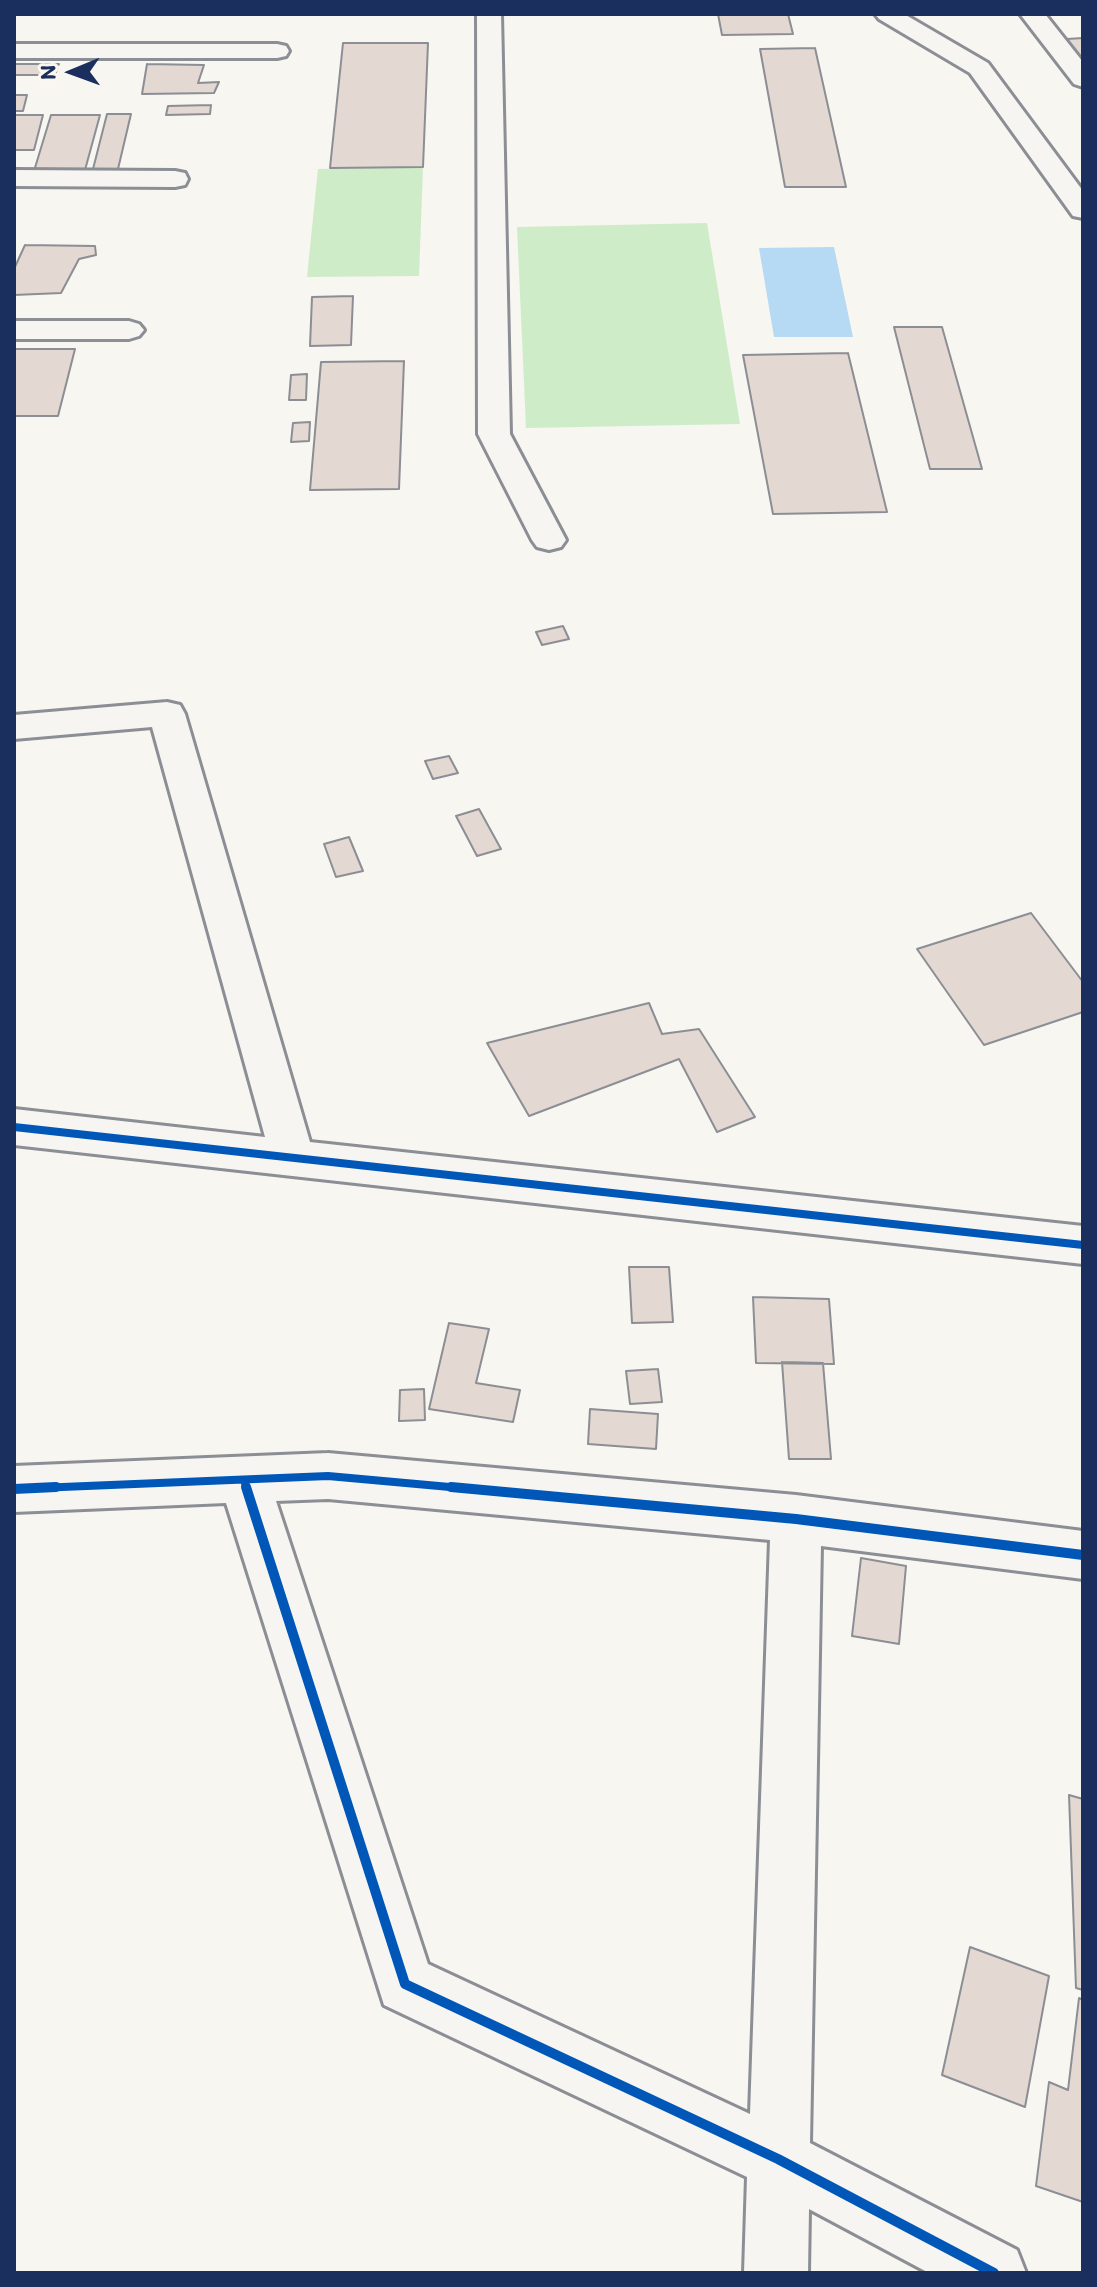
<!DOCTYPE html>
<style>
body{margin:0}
#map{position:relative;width:1097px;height:2287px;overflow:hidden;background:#f8f6f0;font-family:Itim,sans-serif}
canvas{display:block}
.frame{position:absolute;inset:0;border:16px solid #1b2f5e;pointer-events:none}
.north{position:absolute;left:32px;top:32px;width:80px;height:80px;-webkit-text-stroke:6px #fbf7ec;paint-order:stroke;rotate:269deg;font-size:22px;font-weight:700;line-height:32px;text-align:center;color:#1b2f5e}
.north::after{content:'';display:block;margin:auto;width:28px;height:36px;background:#1b2f5e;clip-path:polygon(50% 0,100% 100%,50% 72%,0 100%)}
</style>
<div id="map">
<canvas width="1097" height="2287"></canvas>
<div class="frame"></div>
<div class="north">N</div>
</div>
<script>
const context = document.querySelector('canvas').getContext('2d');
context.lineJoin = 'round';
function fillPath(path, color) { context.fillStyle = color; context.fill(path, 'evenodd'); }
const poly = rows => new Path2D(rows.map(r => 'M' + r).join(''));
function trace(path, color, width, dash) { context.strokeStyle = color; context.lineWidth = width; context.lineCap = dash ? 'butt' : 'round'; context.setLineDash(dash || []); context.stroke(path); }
fillPath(poly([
 [423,167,419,276,307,277,318,169],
 [707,223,740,424,526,428,517,227]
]), '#ceecc8');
fillPath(poly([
 [834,247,853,337,774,337,759,248]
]), '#b6d9f4');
const building = poly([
 [718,14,788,14,793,34,722,35,718,14],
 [1083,38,1083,62,1067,39,1083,38],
 [343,43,428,43,423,167,330,168,343,43],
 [815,48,846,187,785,187,760,49,815,48],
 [14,64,59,64,55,75,14,75,14,64],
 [147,64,204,65,198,83,219,82,214,93,142,94,147,64],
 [14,95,27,95,23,111,14,111,14,95],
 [211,105,210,114,166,115,168,106,211,105],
 [107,114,131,114,118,169,93,169,107,114],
 [14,115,43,115,34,150,14,150,14,115],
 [51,115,100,115,85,170,34,171,51,115],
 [25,245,95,246,96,255,79,259,61,293,14,295,14,269,25,245],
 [353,296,351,345,310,346,312,297,353,296],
 [894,327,942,327,982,469,930,469,894,327],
 [14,349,75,349,58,416,14,416,14,349],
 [848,353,887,512,773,514,743,355,848,353],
 [404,361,399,489,310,490,321,362,404,361],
 [307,374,306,400,289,400,291,375,307,374],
 [310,422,309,441,291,442,293,423,310,422],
 [563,626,569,639,542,645,536,632,563,626],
 [449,756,458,773,433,779,425,761,449,756],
 [479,809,501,849,477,856,456,816,479,809],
 [349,837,363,871,336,877,324,844,349,837],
 [1031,913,1083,982,1083,1012,984,1045,917,949,1031,913],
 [649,1003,662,1034,699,1029,755,1117,717,1132,679,1059,529,1116,487,1043,649,1003],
 [629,1267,669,1267,673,1322,632,1323,629,1267],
 [753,1297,829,1299,834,1364,756,1363,753,1297],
 [449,1323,489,1329,476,1383,520,1390,513,1422,429,1409,449,1323],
 [782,1362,823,1363,831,1459,789,1459,782,1362],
 [658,1369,662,1402,630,1404,626,1371,658,1369],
 [424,1389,425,1420,399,1421,400,1390,424,1389],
 [590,1409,658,1414,656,1449,588,1444,590,1409],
 [861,1558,906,1566,899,1644,852,1636,861,1558],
 [1069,1795,1083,1799,1083,1990,1076,1988,1069,1795],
 [970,1947,1049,1976,1025,2107,942,2075,970,1947],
 [1079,1998,1083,2000,1083,2202,1036,2186,1049,2082,1068,2090,1079,1998]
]);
fillPath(building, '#e4d8d2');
trace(building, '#8b8e94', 2);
const minor = poly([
 [477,14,501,14,510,434,566,540,561,547,549,550,537,547,532,540,478,434,477,14],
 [875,14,904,14,988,63,1083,191,1083,218,1073,216,970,73,879,19,875,14],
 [1020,14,1045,14,1083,62,1083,87,1074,84,1020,14],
 [14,44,277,44,286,46,289,51,286,56,277,58,14,58,14,44],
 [14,170,175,171,185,173,188,179,185,185,175,187,14,186,14,170],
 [14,321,129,321,139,324,144,330,139,336,129,339,14,339,14,321],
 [167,702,180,705,185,714,310,1142,1083,1226,1083,1264,14,1145,14,1109,265,1137,152,727,14,739,14,715,167,702],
 [328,1453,796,1495,1083,1531,1083,1579,821,1546,810,2143,1017,2250,1026,2273,929,2273,809,2209,808,2273,744,2273,747,2177,384,2005,226,1503,14,1512,14,1466,328,1453],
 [328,1499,770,1540,750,2114,428,1964,276,1501,328,1499]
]);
trace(minor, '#8b8e94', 6);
fillPath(minor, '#f6f5f1');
trace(poly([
 [14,1127,1083,1245],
 [244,1480,247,1489],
 [14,1489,328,1476,472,1489]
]), '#0057b8', 8);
trace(poly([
 [246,1487,405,1984,778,2159,994,2273],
 [451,1487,796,1519,1083,1555],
 [14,1489,56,1487]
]), '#0057b8', 10);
</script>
